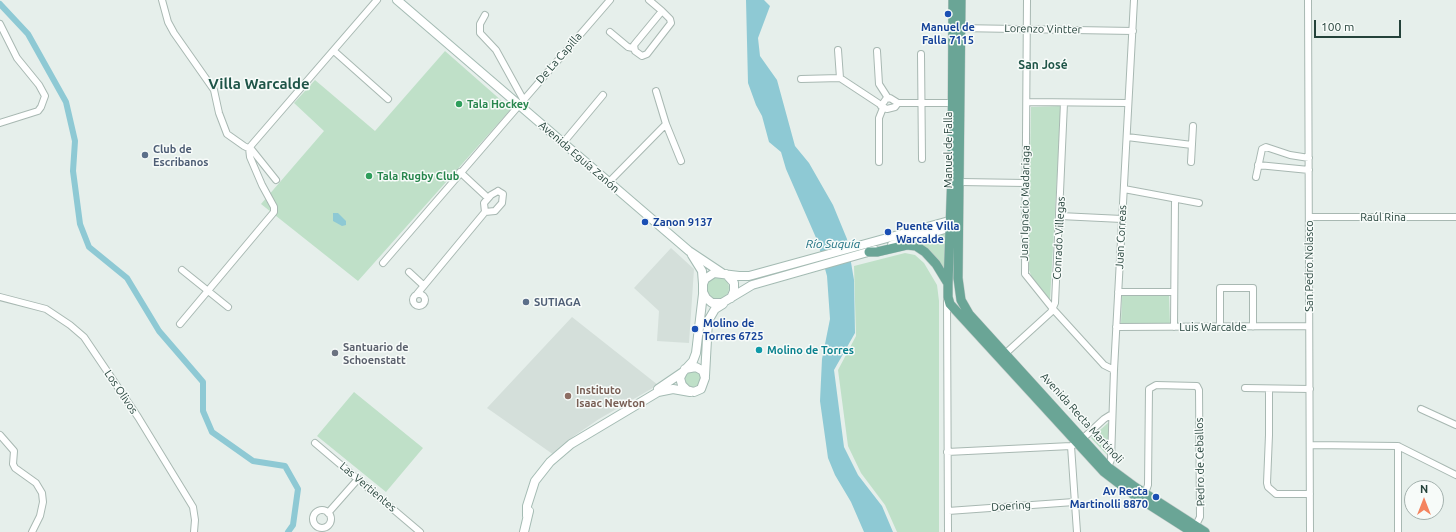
<!DOCTYPE html>
<meta charset="utf-8">
<style>
body{margin:0}
#map{position:relative;width:1456px;height:532px;overflow:hidden;background:#e6efeb;font-family:Ubuntu,sans-serif}
canvas{display:block}
.north{position:absolute;left:1404px;top:480px;width:40px;height:40px;box-sizing:border-box;background:#f7fbf9;border:1px solid #a3b1ad;border-radius:50%;rotate:0deg;font-size:11px;font-weight:700;line-height:16px;text-align:center;color:#24423a}
.north::after{content:'';display:block;margin:auto;width:14px;height:18px;background:#f4845f;clip-path:polygon(50% 0,100% 100%,50% 72%,0 100%)}
.scale{position:absolute;left:1314px;top:20px;width:87px;height:18px;box-sizing:border-box;border:2px solid #24423a;border-top:0;padding-left:5px;font-size:12px;line-height:14px;white-space:nowrap;color:#24423a;-webkit-text-stroke:3px #f7fbf9;paint-order:stroke}
</style>
<div id="map">
<canvas width="1456" height="532"></canvas>
<div class="north">N</div>
<div class="scale">100 m</div>
</div>
<script>
const context = document.querySelector('canvas').getContext('2d');
context.lineJoin = 'round';
function fillPath(path, color) { context.fillStyle = color; context.fill(path, 'evenodd'); }
const poly = rows => new Path2D(rows.map(r => 'M' + r).join(''));
function trace(path, color, width, dash) { context.strokeStyle = color; context.lineWidth = width; context.lineCap = dash ? 'butt' : 'round'; context.setLineDash(dash || []); context.stroke(path); }
function drawText(font, color, halo, rows, align = 'center') {
  context.font = font + ' Ubuntu,sans-serif'; context.lineWidth = 3; context.setLineDash([]); context.textBaseline = 'middle'; context.strokeStyle = halo; context.fillStyle = color; for (const [text, x, y, turn = 0] of rows) {
    context.save(); context.translate(x, y); context.rotate((+turn || 0) * Math.PI / 180); context.textAlign = isNaN(turn) ? turn : align; if (halo) context.strokeText(text, 0, 0); context.fillText(text, 0, 0); context.restore();
  }
}
fillPath(poly([
 [671,248,694,269,689,343,657,341,659,311,634,288],
 [572,317,658,385,599,419,574,436,554,455,487,408]
]), '#d4dfda');
fillPath(poly([
 [445,51,511,109,358,281,261,204,324,131,294,103,315,80,375,131],
 [1061,106,1050,300,1032,278,1028,267,1031,107],
 [945,233,945,271,912,241],
 [905,253,915,255,924,263,937,285,939,301,939,532,897,532,885,505,861,473,848,446,838,370,856,336,854,266],
 '707 288a11 11 0 1 1 22 0a11 11 0 1 1-22 0Z',
 [1122,295,1169,295,1170,324,1121,324],
 '685 379a8 8 0 1 1 16 0a8 8 0 1 1-16 0Z',
 [354,392,423,448,386,492,317,436],
 [1109,422,1108,456,1091,438]
]), '#bfe0c8');
fillPath(poly([
 [746,0,764,0,770,6,758,38,760,56,777,80,795,146,809,163,833,205,847,239,854,280,855,333,834,370,844,447,858,475,882,506,893,532,864,532,851,502,835,475,828,458,820,401,822,359,830,319,827,276,817,240,786,169,781,152,769,142,762,116,756,105,748,83],
 [333,213,338,213,346,221,346,225,342,226,333,221]
]), '#8ec9d4');
trace(poly([
 [0,4,28,34,66,102,75,141,73,171,80,224,89,247,127,278,159,331,203,382,203,411,212,432,253,461,285,466,298,489,293,525,288,532]
]), '#8ec9d4', 6);
const street = poly([
 [162,0,168,22,174,33,214,90,219,113,227,134,244,146,252,150,276,180],
 [649,0,662,11,670,19,671,23,647,54,642,56,635,51,634,45,662,11],
 [1027,0,1025,274,1053,309,1104,365,1114,370],
 [1308,0,1310,532],
 [485,15,480,24,480,33,496,50,523,99],
 [0,24,17,58,39,85,45,96,41,107,38,111,0,123],
 [958,28,1133,31],
 [610,32,628,47,633,48],
 [838,50,840,78],
 [334,51,388,99],
 [877,51,879,84,888,98],
 [921,54,922,159],
 [801,79,840,78,881,105],
 [656,91,666,124,681,161],
 [1027,102,1128,103],
 [898,103,895,107,887,109,881,106,886,99,890,98,898,103,952,103],
 [1127,137,1192,145],
 [563,143,603,95],
 [879,162,879,118,883,108],
 [1191,162,1193,126],
 [1258,165,1309,170],
 [460,172,488,198],
 [1256,177,1262,149,1266,147,1290,155,1309,158],
 [609,182,666,124],
 [960,182,1025,183],
 [1124,189,1199,203],
 [498,191,503,194,502,203,495,211,485,212,484,203,491,195,498,191],
 [1060,216,1122,219],
 [1309,217,1456,217],
 [383,263,610,0],
 [182,270,228,307],
 [409,272,423,285],
 [1118,292,1174,292],
 '413 300a6 6 0 1 1 12 0a6 6 0 1 1-12 0Z',
 [417,294,485,212],
 [0,297,46,309,70,325,84,337,138,417,193,507,195,520,194,532],
 [947,300,948,532],
 [180,324,274,212,274,207,262,185,250,157,249,148,377,0],
 [1116,327,1309,326],
 [1174,327,1175,199],
 [1220,327,1220,288,1253,288,1253,327],
 [1006,353,1051,312,1055,303,1064,103],
 [1245,388,1310,389],
 [1269,389,1269,435,1267,483,1268,487,1276,494,1310,494],
 [1421,409,1456,425],
 [0,435,14,451,13,464,15,468,36,483,42,493,43,502,40,516,32,532],
 [315,443,420,532],
 [1310,445,1398,446,1456,475],
 [1071,446,1077,532],
 [1398,446,1398,532],
 [947,452,1071,446,1078,443,1104,419,1112,414],
 [1107,469,1111,460,1114,370,1134,0],
 [1144,496,1148,485,1149,389,1156,385,1197,386,1199,390,1200,517,1194,529],
 '313 519a9 9 0 1 1 18 0a9 9 0 1 1-18 0Z',
 [948,511,1074,502],
 [328,513,358,479]
]);
const secondary = poly([
 [397,0,689,251,722,273],
 [892,245,948,228],
 [875,250,752,285,722,303,712,303,706,298,703,292,703,284,705,279,714,273,739,276,749,276,949,221],
 [692,255,702,271,703,284],
 [726,274,734,283,734,291,731,298],
 [685,369,696,367,703,371,705,378,701,389,694,392,687,390,682,385,680,378,683,372,693,361,696,353,703,294],
 [705,376,708,321,715,309,723,304],
 [658,389,683,372],
 [527,516,527,506,535,481,550,462,571,444,658,392,673,389,690,392],
 [524,532,529,511]
]);
const primary = poly([
 [953,0,952,172,948,284,948,297,950,304,1104,472,1134,495,1192,532],
 [961,0,958,278,961,300,969,314,1108,467,1135,487,1205,532],
 [869,252,877,252,907,245,916,246,925,252,936,264,947,282]
]);
trace(street, '#a8b8b2', 8);
trace(secondary, '#a4bbb3', 10);
trace(primary, '#c2cac8', 10);
trace(street, '#fff', 6);
trace(secondary, '#fff', 8);
trace(primary, '#6aa596', 9);
for (const [x, y, r, color] of [
 [948,14,4,"#1a4fb4"],
 [459,104,4,"#2e9e5b"],
 [145,155,4,"#5c6f8a"],
 [369,176,4,"#2e9e5b"],
 [645,222,4,"#1a4fb4"],
 [888,232,4,"#1a4fb4"],
 [526,302,4,"#5c6f8a"],
 [695,329,4,"#1a4fb4"],
 [759,350,4,"#0f9aa8"],
 [335,353,4,"#6b7280"],
 [568,396,4,"#8d6e63"],
 [1156,497,4,"#1a4fb4"]
]) { const dot = new Path2D(); dot.arc(x, y, r, 0, 2 * Math.PI); context.fillStyle = color; context.fill(dot); trace(dot, '#f7fbf9', 1.5); }
drawText('bold 11px', '#164399', '#f7fbf9', [
 ["Manuel de",948,27,"center"],
 ["Falla 7115",948,40,"center"],
 ["Zanon 9137",653,222],
 ["Puente Villa",896,226],
 ["Warcalde",896,239],
 ["Molino de",703,323],
 ["Torres 6725",703,336],
 ["Av Recta",1148,491,"right"],
 ["Martinolli 8870",1148,504,"right"]
], 'left');
drawText('11px', '#24423a', '#f7fbf9', [
 ["Lorenzo Vintter",1043,29,1],
 ["De La Capilla",559,58,-49],
 ["Manuel de Falla",948,150,-90],
 ["Avenida Eguía Zanón",579,157,41],
 ["Juan Ignacio Madariaga",1025,203,-89],
 ["Raúl Rina",1383,217],
 ["Juan Correas",1121,237,-87],
 ["Conrado Villegas",1059,238,-87],
 ["San Pedro Nolasco",1309,266,-90],
 ["Luis Warcalde",1213,327],
 ["Los Olivos",121,392,56],
 ["Avenida Recta Martinoli",1082,418,48],
 ["Pedro de Ceballos",1200,462,-91],
 ["Las Vertientes",368,487,40],
 ["Doering",1011,506,-4]
]);
drawText('bold 11px', '#27864d', '#f7fbf9', [
 ["Tala Hockey",467,104],
 ["Tala Rugby Club",377,176]
], 'left');
drawText('bold 11px', '#4e5e75', '#f7fbf9', [
 ["Club de",153,149],
 ["Escribanos",153,162],
 ["SUTIAGA",534,302]
], 'left');
drawText('bold 11px', '#5b616d', '#f7fbf9', [
 ["Santuario de",343,347],
 ["Schoenstatt",343,360]
], 'left');
drawText('bold 11px', '#0d838f', '#f7fbf9', [
 ["Molino de Torres",767,350]
], 'left');
drawText('bold 11px', '#785e54', '#f7fbf9', [
 ["Instituto",576,390],
 ["Isaac Newton",576,403]
], 'left');
drawText('bold 12px', '#1f5548', '#f7fbf9', [
 ["San José",1043,65]
]);
drawText('italic 12px', '#1c6f80', '#f7fbf9', [
 ["Río Suquía",833,244]
]);
drawText('bold 15px', '#1f5548', '#f7fbf9', [
 ["Villa Warcalde",259,84]
]);
</script>
